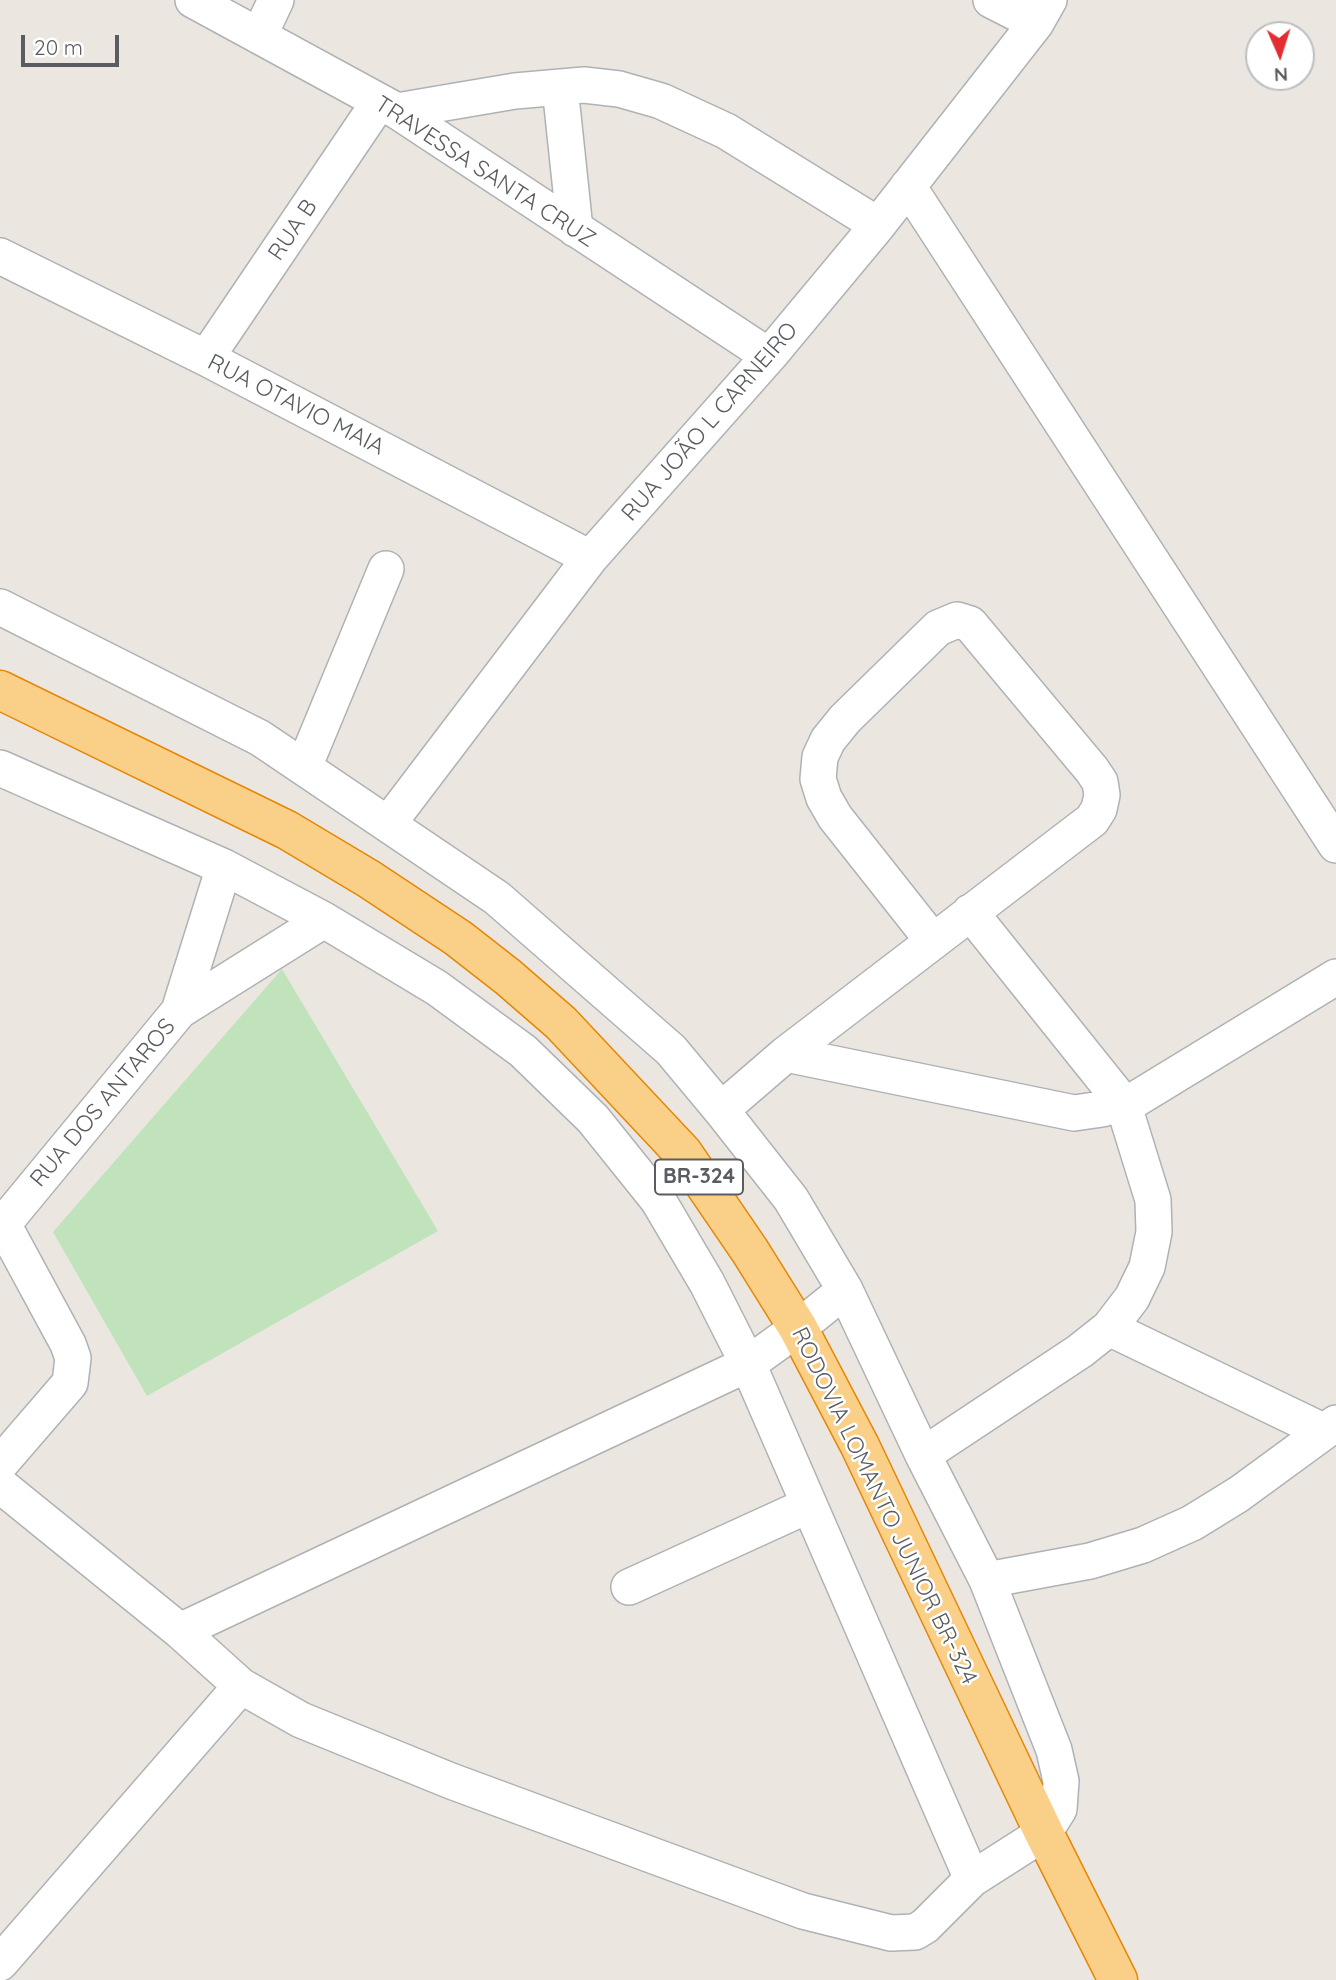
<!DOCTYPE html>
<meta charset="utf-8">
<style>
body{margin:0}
#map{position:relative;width:1336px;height:1980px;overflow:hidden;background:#ebe7e0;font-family:Quicksand,sans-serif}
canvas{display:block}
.north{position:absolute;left:1245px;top:21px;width:70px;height:70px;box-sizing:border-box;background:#fff;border:2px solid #bdbec0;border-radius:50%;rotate:177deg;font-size:19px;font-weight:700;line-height:28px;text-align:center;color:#595d61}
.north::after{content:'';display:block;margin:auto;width:24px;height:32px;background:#e42d33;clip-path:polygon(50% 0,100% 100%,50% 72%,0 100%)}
.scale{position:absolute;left:21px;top:35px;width:98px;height:32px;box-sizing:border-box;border:4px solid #595d61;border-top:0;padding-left:9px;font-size:21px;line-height:24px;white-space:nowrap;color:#595d61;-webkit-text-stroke:5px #fff;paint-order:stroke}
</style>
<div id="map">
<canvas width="1336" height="1980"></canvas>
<div class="north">N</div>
<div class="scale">20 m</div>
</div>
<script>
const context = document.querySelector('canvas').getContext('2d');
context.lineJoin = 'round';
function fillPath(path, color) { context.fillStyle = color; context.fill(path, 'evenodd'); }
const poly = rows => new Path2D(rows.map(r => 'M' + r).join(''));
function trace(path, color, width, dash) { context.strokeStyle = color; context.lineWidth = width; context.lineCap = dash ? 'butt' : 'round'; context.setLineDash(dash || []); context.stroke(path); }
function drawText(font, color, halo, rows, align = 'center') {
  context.font = font + ' Quicksand,sans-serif'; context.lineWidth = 5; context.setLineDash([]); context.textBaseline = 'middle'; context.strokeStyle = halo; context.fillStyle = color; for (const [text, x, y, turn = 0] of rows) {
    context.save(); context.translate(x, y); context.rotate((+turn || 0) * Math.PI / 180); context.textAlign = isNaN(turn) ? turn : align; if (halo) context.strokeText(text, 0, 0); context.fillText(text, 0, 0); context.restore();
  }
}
fillPath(poly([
 [282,969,438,1231,147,1396,53,1232]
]), '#c0e3bc');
const street = poly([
 [193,0,397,111,769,356],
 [991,0,1036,23],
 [259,36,276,0],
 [560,87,575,229],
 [397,111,515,91,584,85,619,89,661,101,726,131,878,225],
 [908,186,1336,845],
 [0,256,206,358,590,558],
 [206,358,379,102],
 [0,607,260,738,497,898,671,1050,721,1110,791,1199,845,1290,923,1455,987,1580,1054,1750,1061,1781,1059,1809,1044,1833,972,1879,748,1364,707,1283,658,1200,593,1119,523,1051,437,988,324,920,224,867,0,768],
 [304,767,386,569],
 [388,824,590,558,769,356,878,225,1036,23,1049,0],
 [179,1011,224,867],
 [786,1054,1074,1113,1102,1109,1136,1099,1336,977],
 [721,1110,786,1054,1092,820,1099,809,1102,795,1100,782,1092,770,970,624,957,620,938,628,845,719,828,740,820,757,818,779,824,798,835,817,933,941],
 [0,1228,179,1011,324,920],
 [1109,1328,1323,1431],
 [923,1455,1080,1351,1109,1328,1132,1298,1147,1267,1154,1232,1153,1200,1123,1103,970,912],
 [0,1464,70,1383,73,1358,68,1344,3,1224],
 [0,1485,180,1631,241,1686,301,1720,451,1781,803,1911,891,1933,915,1932,925,1926,972,1879],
 [987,1580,1090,1561,1143,1545,1192,1523,1239,1494,1336,1423],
 [629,1587,809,1505],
 [180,1631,748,1364,798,1328,845,1290],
 [0,1963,241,1686]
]);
const highway = poly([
 [0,690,287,830,369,879,458,938,508,977,561,1023,683,1153,750,1251,798,1328,860,1446,1044,1833,1118,1980]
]);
trace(street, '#aeb2b5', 38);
trace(highway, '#e68605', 41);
trace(street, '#fff', 35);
trace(highway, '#fad088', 38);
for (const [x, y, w] of [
 [699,1177,88]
]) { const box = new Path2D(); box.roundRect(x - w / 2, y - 17.5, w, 35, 5); context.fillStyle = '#fff'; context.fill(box); trace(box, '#595d61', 2); }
drawText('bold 21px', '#595d61', null, [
 ["BR-324",699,1177]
]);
drawText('23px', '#595d61', '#fff', [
 ["TRAVESSA SANTA CRUZ",485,172,33],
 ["RUA B",293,230,-56],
 ["RUA OTAVIO MAIA",296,405,27],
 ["RUA JOÃO L CARNEIRO",710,422,-49],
 ["RUA DOS ANTAROS",103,1103,-50],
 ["RODOVIA LOMANTO JUNIOR BR-324",884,1506,64]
]);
</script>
